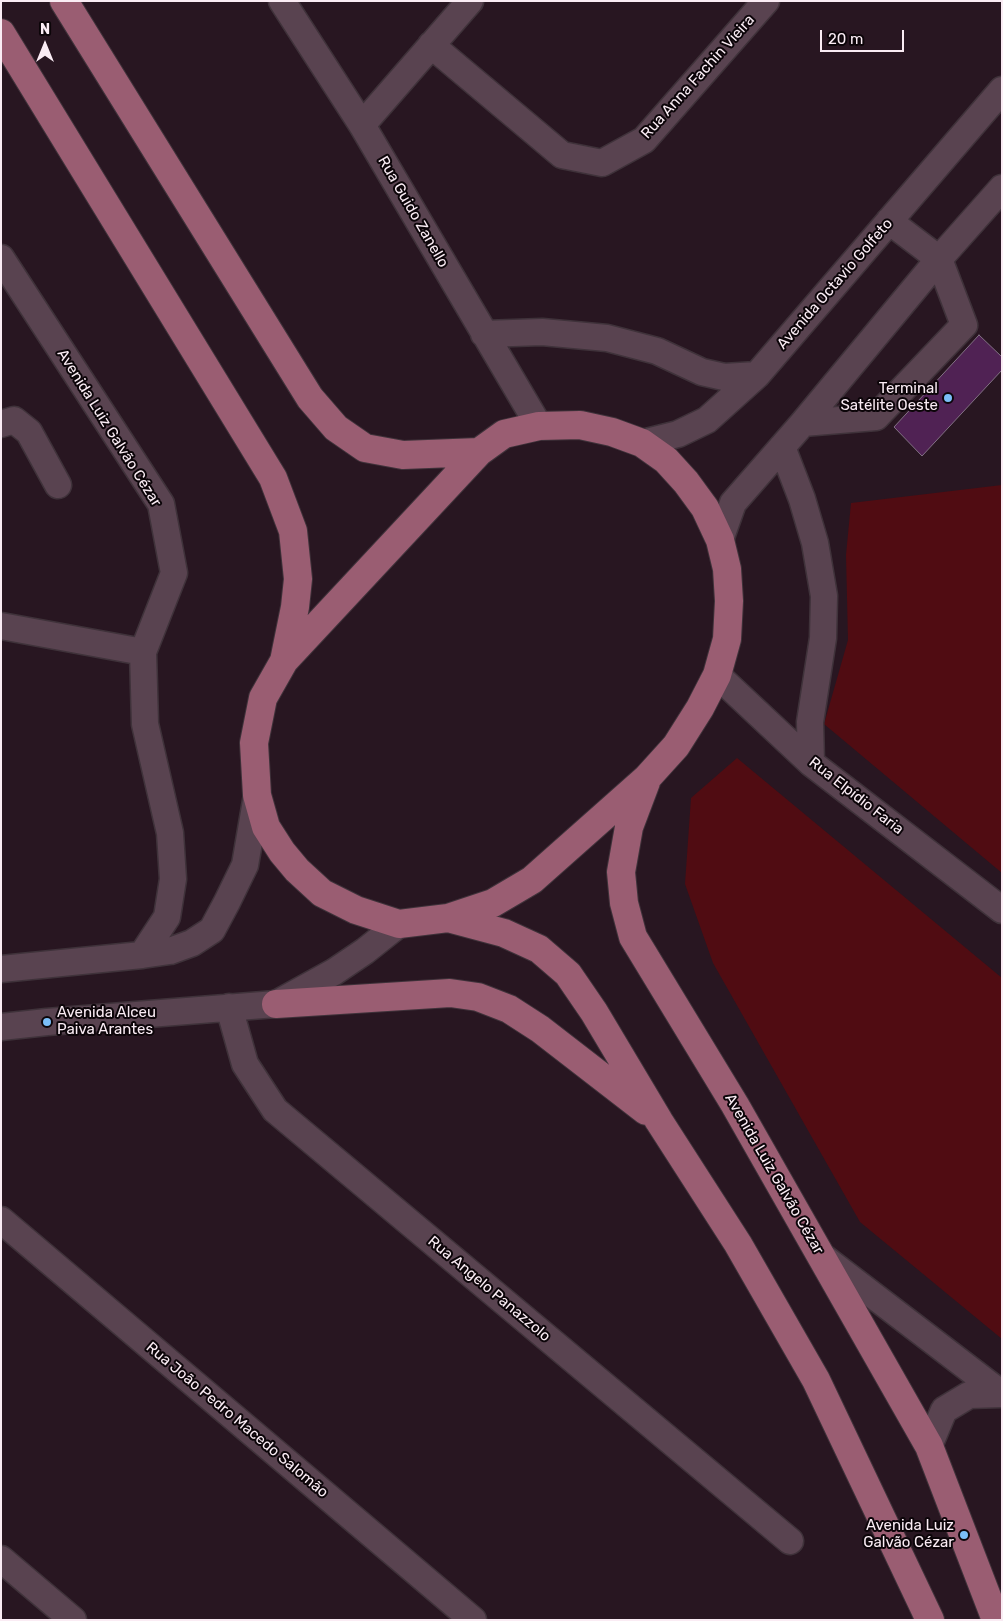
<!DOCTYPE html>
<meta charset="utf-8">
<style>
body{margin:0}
#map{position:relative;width:1003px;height:1621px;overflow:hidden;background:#281621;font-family:Rubik,sans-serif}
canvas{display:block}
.frame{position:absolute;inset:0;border:2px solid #faecf4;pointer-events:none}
.north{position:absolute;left:20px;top:20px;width:50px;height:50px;-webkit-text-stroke:4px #0c0509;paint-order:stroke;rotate:0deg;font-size:14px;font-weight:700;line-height:20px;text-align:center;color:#faecf4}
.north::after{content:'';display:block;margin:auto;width:18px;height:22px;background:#faecf4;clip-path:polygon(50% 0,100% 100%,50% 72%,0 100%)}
.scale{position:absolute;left:820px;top:30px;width:84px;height:22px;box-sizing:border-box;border:2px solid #faecf4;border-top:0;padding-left:6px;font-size:15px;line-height:18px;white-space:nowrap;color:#faecf4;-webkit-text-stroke:4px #0c0509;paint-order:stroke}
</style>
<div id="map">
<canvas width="1003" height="1621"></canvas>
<div class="frame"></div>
<div class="north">N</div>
<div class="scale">20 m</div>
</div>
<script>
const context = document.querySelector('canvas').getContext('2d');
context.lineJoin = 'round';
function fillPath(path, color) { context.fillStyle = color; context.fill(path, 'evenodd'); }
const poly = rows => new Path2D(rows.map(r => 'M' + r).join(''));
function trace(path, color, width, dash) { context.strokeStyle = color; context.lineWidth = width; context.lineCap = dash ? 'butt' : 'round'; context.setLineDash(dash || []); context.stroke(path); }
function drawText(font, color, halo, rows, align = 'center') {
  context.font = font + ' Rubik,sans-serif'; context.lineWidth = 4; context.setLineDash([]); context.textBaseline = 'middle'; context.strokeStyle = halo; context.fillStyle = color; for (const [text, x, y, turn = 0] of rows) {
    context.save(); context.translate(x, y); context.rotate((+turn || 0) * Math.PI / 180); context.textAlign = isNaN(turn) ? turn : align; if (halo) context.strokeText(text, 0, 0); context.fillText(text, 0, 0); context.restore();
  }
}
fillPath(poly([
 [1002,485,1002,873,824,724,848,640,846,555,851,503],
 [737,758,1002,978,1002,1339,860,1222,713,963,685,884,691,798]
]), '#500c12');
const building = poly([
 [979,335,1002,357,1002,370,922,456,894,427,979,335]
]);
fillPath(building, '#502254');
trace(building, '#827184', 1);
const minor = poly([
 [282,1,362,125,539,426],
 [431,45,562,155,602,163,644,140,766,1],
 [362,125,470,1],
 [1,258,161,504,174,573,143,652,145,724,170,833,173,879,167,917,142,955],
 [484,334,542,332,607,338,657,351,702,372,724,377,757,375],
 [803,423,876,417,964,325,939,259,889,221],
 [1,424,14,420,29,432,58,485],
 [642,443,678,434,707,420,757,375,1002,90],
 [782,447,802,499,815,543,824,596,823,638,810,722,811,763],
 [720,540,733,503,803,423,939,259,1002,188],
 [1,626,143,652],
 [717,675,811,763,1002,910],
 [1,969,142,955,170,951,192,943,212,930,227,902,245,865,257,795],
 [229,1007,245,1064,275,1110,790,1541],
 [1,1027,47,1022,276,1004,334,972,365,951,399,924],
 [1,1220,473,1620],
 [823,1257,1002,1394],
 [929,1446,944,1410,969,1395,1002,1394],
 [1,1559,73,1620]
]);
const major = poly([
 [64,1,310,398,336,428,365,448,403,455,479,452],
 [1,33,273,478,293,531,298,579,295,607,284,661],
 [580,425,612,432,642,443,666,460,686,482,705,508,720,540,727,569,729,601,727,639,717,675,700,708,676,746,647,778,532,880,493,903,448,918,399,924,356,910,322,893,297,870,282,852,266,827,257,795,254,743,263,698,284,661,479,452,504,434,539,426,580,425],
 [646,782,629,827,621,872,624,903,633,937,735,1105,929,1446,996,1620],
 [448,918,504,933,539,949,568,974,594,1012,659,1121,738,1244,816,1380,930,1620],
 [276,1004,450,993,478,997,509,1009,540,1029,646,1111]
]);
trace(minor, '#3f323a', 29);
trace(major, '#3f323a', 30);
trace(minor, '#594350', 26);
trace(major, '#9a5d72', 28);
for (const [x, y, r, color] of [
 [948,398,5,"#7bbef8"],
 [47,1022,5,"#7bbef8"],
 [964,1535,5,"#7bbef8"]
]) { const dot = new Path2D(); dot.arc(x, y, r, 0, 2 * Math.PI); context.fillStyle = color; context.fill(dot); trace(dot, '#0c0509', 2); }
drawText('15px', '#faecf4', '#0c0509', [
 ["Rua Anna Fachin Vieira",698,77,-48],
 ["Rua Guido Zanello",413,212,60],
 ["Avenida Octavio Golfeto",835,284,-49],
 ["Avenida Luiz Galvão Cézar",109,428,58],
 ["Rua Elpídio Faria",856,796,38],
 ["Avenida Luiz Galvão Cézar",774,1174,60],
 ["Rua Angelo Panazzolo",489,1289,40],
 ["Rua João Pedro Macedo Salomão",237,1420,40]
]);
drawText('15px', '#faecf4', '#0c0509', [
 ["Terminal",938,389],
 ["Satélite Oeste",938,406],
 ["Avenida Alceu",57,1013,"left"],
 ["Paiva Arantes",57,1030,"left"],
 ["Avenida Luiz",954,1526],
 ["Galvão Cézar",954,1543]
], 'right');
</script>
